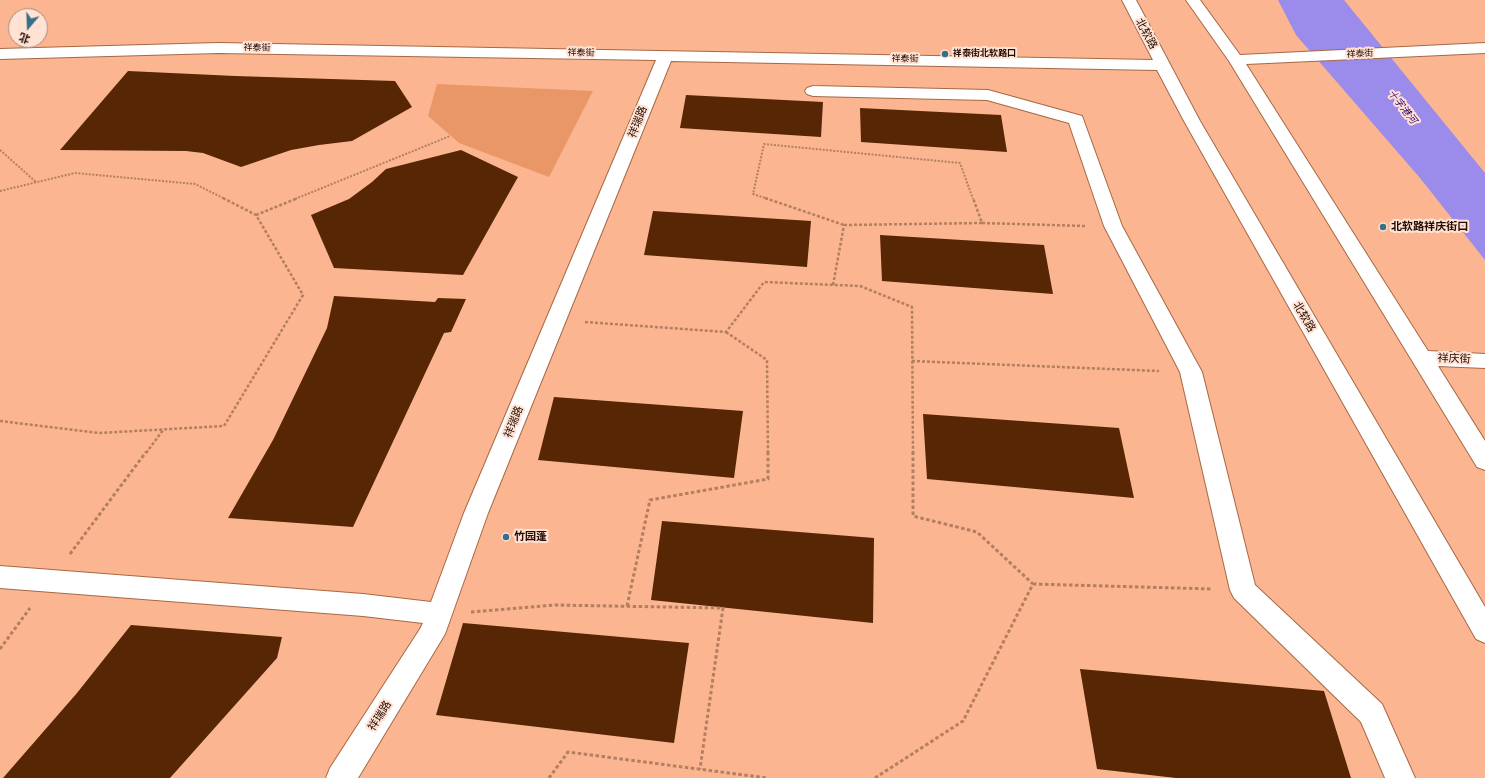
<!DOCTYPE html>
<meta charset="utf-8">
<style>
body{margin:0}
#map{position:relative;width:1485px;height:778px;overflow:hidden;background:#fbb691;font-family:Helvetica,"Noto Sans SC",sans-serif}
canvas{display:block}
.north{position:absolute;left:8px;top:8px;width:40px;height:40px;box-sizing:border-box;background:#ffe2d3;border:1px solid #a78c7f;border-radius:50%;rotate:199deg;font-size:11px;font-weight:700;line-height:16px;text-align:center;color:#240c01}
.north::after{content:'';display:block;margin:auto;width:14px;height:18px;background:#366f89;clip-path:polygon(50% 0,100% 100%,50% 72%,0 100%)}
</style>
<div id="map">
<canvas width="1485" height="778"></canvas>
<div class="north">北</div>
</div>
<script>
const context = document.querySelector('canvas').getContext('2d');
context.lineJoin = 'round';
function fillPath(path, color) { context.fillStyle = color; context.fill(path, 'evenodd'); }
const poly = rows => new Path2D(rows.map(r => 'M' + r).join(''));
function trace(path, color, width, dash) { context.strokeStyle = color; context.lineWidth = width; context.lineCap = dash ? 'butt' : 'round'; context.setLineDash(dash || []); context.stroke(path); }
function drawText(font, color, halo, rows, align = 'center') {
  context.font = font + ' Helvetica,"Noto Sans SC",sans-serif'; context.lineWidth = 4; context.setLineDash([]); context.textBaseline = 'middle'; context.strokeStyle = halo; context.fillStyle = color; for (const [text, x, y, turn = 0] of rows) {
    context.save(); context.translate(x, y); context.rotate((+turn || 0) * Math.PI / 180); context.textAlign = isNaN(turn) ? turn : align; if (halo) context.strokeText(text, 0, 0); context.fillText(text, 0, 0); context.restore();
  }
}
fillPath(poly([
 [437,84,593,91,549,177,459,143,428,116]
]), '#ea9768');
fillPath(poly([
 [1278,0,1344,0,1485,173,1485,260,1420,178,1296,35]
]), '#9b8ceb');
fillPath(poly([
 [128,71,235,76,395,81,412,107,352,141,319,145,291,150,241,167,203,153,186,151,60,150],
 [686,95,823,102,821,137,680,128],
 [860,108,1001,115,1007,152,861,142],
 [461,150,518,177,463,275,334,268,311,215,349,199,372,182,386,169],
 [653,211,811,221,807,267,644,255],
 [880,235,1044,245,1053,294,882,281],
 [334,296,435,302,438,298,466,299,451,332,444,333,353,527,228,518,273,440,327,328],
 [554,397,743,411,734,478,538,460],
 [923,414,1119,428,1134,498,927,479],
 [662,521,874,538,873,623,651,600],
 [463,623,689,643,674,743,436,715],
 [131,625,282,637,277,658,170,778,3,778,77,693],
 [1080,669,1324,691,1351,778,1176,778,1097,769]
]), '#562605');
const minor = poly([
 [1122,0,1136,0,1200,121,1485,607,1485,643,1476,639,1184,121,1157,70,671,61,488,513,445,634,358,778,326,778,330,768,420,629,423,623,363,616,0,588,0,566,363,594,431,602,464,513,656,60,218,53,0,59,0,49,218,43,1153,60,1122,0],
 [1186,0,1200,0,1240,55,1485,43,1485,53,1246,64,1428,351,1485,354,1485,368,1438,366,1485,441,1485,470,1477,467,1229,61,1186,0],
 [813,86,988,90,1082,116,1122,226,1202,372,1255,585,1382,704,1415,778,1385,778,1361,722,1234,598,1230,590,1180,372,1104,226,1069,123,987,100,813,96,807,94,805,91,807,88,813,86]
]);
trace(minor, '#a76845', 2);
trace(poly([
 [0,150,36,182],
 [0,191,75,173,195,184,225,199],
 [295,199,450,136],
 [768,199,753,194,764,144,960,163,973,199]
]), '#b47e61', 2, [2, 1.5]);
trace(poly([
 [765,198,844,225],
 [256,215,298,198],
 [982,223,1085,226],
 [844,225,982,223,973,198],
 [833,285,844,225],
 [585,322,726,332,764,282,860,286,912,307,913,453],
 [726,332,767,360,768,453],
 [912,361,1159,371],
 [0,421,99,433,224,426,303,295,256,215,223,198],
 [146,453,163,430]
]), '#b47e61', 2.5, [3, 2]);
trace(poly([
 [70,554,146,452],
 [1033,584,1212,589],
 [627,606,650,500,768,479,768,452],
 [471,612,555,605,723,608,700,769],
 [0,649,30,608],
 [549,778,568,752,767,778],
 [875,778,963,721,1033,584,977,532,913,516,913,452]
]), '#b47e61', 3, [3.5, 2.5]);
fillPath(minor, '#fff');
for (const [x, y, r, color] of [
 [945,54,4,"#366f89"],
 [1383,227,4,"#366f89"],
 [506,537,4,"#366f89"]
]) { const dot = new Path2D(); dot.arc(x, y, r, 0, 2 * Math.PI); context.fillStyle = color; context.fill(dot); trace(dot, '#ffe2d3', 1.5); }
drawText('9px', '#240c01', '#ffe2d3', [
 ["祥泰街",257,48,1],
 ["祥泰街",581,53,1],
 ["祥泰街",1360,54,-3],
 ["祥泰街",905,59,1]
]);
drawText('bold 9px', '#240c01', '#ffe2d3', [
 ["祥泰街北软路口",953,54]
], 'left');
drawText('italic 10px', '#34037a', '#ffe2d3', [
 ["十字港河",1402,107,52]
]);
drawText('11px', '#240c01', '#ffe2d3', [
 ["北软路",1146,34,62],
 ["祥瑞路",638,122,-68],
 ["北软路",1304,317,60],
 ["祥庆街",1454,359,2],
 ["祥瑞路",514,422,-68],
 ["祥瑞路",380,716,-58]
]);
drawText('bold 11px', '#240c01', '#ffe2d3', [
 ["北软路祥庆街口",1391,227],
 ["竹园蓬",514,537]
], 'left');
</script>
